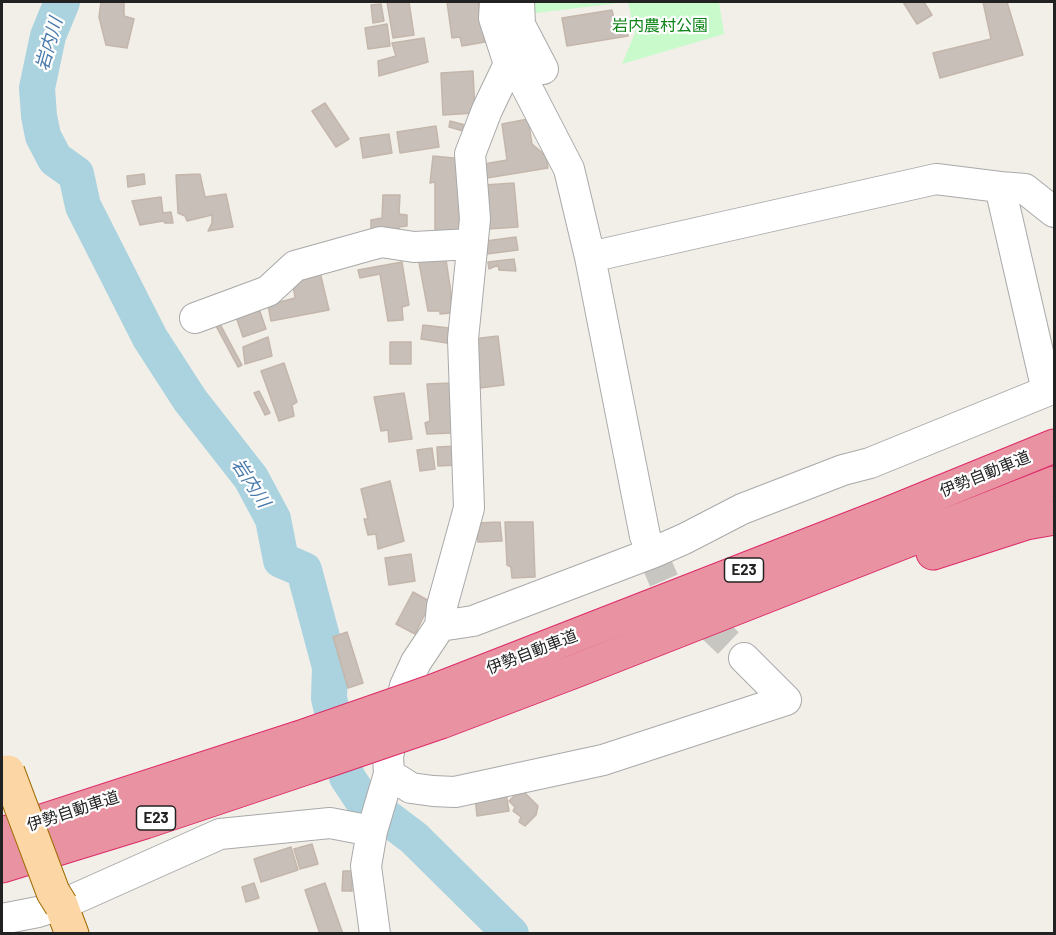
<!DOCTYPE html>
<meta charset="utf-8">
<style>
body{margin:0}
#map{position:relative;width:1056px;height:935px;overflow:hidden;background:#f2efe9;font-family:Barlow,sans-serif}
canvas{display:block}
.frame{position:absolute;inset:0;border:3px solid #222;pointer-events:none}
</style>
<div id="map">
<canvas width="1056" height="935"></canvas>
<div class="frame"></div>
</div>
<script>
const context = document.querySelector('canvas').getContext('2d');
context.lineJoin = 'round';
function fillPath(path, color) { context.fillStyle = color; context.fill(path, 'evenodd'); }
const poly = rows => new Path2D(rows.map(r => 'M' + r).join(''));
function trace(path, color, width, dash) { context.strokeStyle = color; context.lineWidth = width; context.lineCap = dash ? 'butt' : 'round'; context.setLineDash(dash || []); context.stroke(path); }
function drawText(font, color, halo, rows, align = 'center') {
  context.font = font + ' Barlow,"Noto Sans JP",sans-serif'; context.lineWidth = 4.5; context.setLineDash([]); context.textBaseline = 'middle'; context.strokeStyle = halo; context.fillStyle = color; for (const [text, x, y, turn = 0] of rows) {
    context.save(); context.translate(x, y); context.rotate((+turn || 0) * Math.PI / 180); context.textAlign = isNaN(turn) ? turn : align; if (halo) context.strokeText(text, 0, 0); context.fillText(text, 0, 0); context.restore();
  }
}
fillPath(poly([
 [495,2,719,2,724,34,622,64,635,33,628,2,494,18]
]), '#c8facc');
trace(poly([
 [62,2,48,36,37,88,39,116,43,136,55,159,76,174,83,206,150,338,190,400,251,478,273,519,281,560,304,570,330,667,329,698,347,777,361,798,414,838,511,934]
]), '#aad3df', 36);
const building = poly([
 [101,2,124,2,124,16,134,19,127,48,106,45,99,17,101,2],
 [387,2,409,2,414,35,393,38,387,2],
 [447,2,478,2,485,42,462,46,460,37,452,38,447,2],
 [903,2,924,2,932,15,917,24,903,2],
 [983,2,1007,2,1023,55,940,78,933,53,991,39,983,2],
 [381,4,384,21,373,23,371,5,381,4],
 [612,10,615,24,627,23,628,36,567,46,562,18,612,10],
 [387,24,390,46,368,49,365,28,387,24],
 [424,38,428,62,379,76,378,61,396,56,392,43,424,38],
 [473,71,475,113,443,115,441,73,473,71],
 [325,103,349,139,336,147,312,111,325,103],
 [528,119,532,144,546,156,548,168,487,178,484,164,507,160,502,124,528,119],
 [450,121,469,126,467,132,449,127,450,121],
 [436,126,439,147,400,153,397,132,436,126],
 [389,134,392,153,363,158,360,138,389,134],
 [433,156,464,159,460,233,435,232,435,182,430,183,433,156],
 [144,174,145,184,128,187,127,176,144,174],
 [200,174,205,197,226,194,233,227,208,231,212,223,212,215,187,221,185,216,178,213,176,175,200,174],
 [514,183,518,227,488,229,484,185,514,183],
 [383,195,400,195,399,214,407,215,407,226,399,227,399,234,371,235,371,220,382,218,383,195],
 [161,197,163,213,171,212,173,223,165,223,163,221,140,225,132,201,161,197],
 [516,237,518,250,487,254,486,241,516,237],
 [445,253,451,293,451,313,440,314,440,311,428,311,418,257,445,253],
 [514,259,516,271,499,270,498,265,489,269,488,262,514,259],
 [402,262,409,305,402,307,403,320,388,321,380,274,360,278,358,270,402,262],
 [319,268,329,310,271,321,268,305,295,298,292,277,319,268],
 [257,303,266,329,243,337,234,311,257,303],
 [220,324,242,365,238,367,216,326,220,324],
 [423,325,449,328,447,343,421,339,423,325],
 [498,336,504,385,480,388,473,339,498,336],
 [268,337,272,356,245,364,243,347,268,337],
 [390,342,411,342,411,364,390,364,390,342],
 [284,363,297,402,292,405,294,416,279,421,261,371,284,363],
 [450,383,453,433,427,434,425,423,430,421,427,384,450,383],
 [259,391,270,413,265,415,254,393,259,391],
 [404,393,412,439,389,442,388,430,381,431,374,397,404,393],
 [458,446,459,465,438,466,437,447,458,446],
 [432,448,435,469,420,471,417,450,432,448],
 [390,481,404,541,378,549,376,534,368,535,364,519,368,519,361,489,390,481],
 [500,522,502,541,478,542,477,523,500,522],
 [505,522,533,522,535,577,512,578,511,567,507,565,505,522],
 [411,554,415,581,389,585,385,558,411,554],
 [413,592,431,602,415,634,396,624,413,592],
 [347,632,363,683,348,688,333,637,347,632],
 [521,789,538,806,536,815,525,826,519,822,521,817,513,811,515,807,509,801,521,789],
 [506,793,509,811,477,816,475,798,506,793],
 [312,844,318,864,300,869,294,849,312,844],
 [291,847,298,870,261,882,254,859,291,847],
 [343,871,352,871,352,891,342,891,343,871],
 [254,883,259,898,246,902,242,887,254,883],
 [325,883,343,934,320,934,305,890,325,883]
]);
fillPath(building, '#c7bfb8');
trace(building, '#c4b6ab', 1.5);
trace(poly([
 [652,553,665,583,744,658]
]), '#c8c6c1', 30, [30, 15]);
const minor = poly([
 [495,2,494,18,509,64,522,78,569,169,590,257,645,536,652,553],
 [519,2,520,25,543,69],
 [1000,187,1047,391],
 [590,257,936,179,1000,187,1025,189,1054,212],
 [195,318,268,291,295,266,381,242,414,247,472,244],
 [440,626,473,621,652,553,684,539,742,509,843,470,870,463,1047,391,1054,385],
 [389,774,411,788,433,791,455,792,603,760,786,700,744,658],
 [2,919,38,912,61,905,220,834,330,823,372,831],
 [375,934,366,866,372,831,389,774,388,756,405,686,416,662,440,626,442,606,469,508,463,339,475,219,470,154,487,110,509,64]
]);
const major = poly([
 [61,905,72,934]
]);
const highway = poly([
 [933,553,1026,523,1054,518],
 [433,691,887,514,1054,446],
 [441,722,578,670,1054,483],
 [2,834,298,738],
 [2,866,145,822,309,767]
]);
trace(minor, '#a9a9a9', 32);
trace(major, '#a06b00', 35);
trace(highway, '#dc2a67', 35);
trace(minor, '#fff', 30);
trace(major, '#fcd6a4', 33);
trace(highway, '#e892a2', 33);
const majorBridge = poly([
 [8,772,53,892,61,905]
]);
const highwayBridge = poly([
 [298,738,433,691],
 [309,767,441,722]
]);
trace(majorBridge, '#a06b00', 35, []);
trace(highwayBridge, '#dc2a67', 35, []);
trace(majorBridge, '#fcd6a4', 33);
trace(highwayBridge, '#e892a2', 33);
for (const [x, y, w] of [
 [744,570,39],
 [156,818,39]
]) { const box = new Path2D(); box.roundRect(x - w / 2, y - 12, w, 24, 4.5); context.fillStyle = '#fff'; context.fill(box); trace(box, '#222', 1.5); }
drawText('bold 15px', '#222', null, [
 ["E23",744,570],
 ["E23",156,818]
]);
drawText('16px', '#0c8416', '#fff', [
 ["岩内農村公園",660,26]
]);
drawText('16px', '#222', '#fff', [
 ["伊勢自動車道",985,474,-22],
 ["伊勢自動車道",532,652,-21],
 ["伊勢自動車道",73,811,-18]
]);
drawText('italic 18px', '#4a7aab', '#fff', [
 ["岩内川",49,44,-74],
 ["岩内川",251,483,57]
]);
</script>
